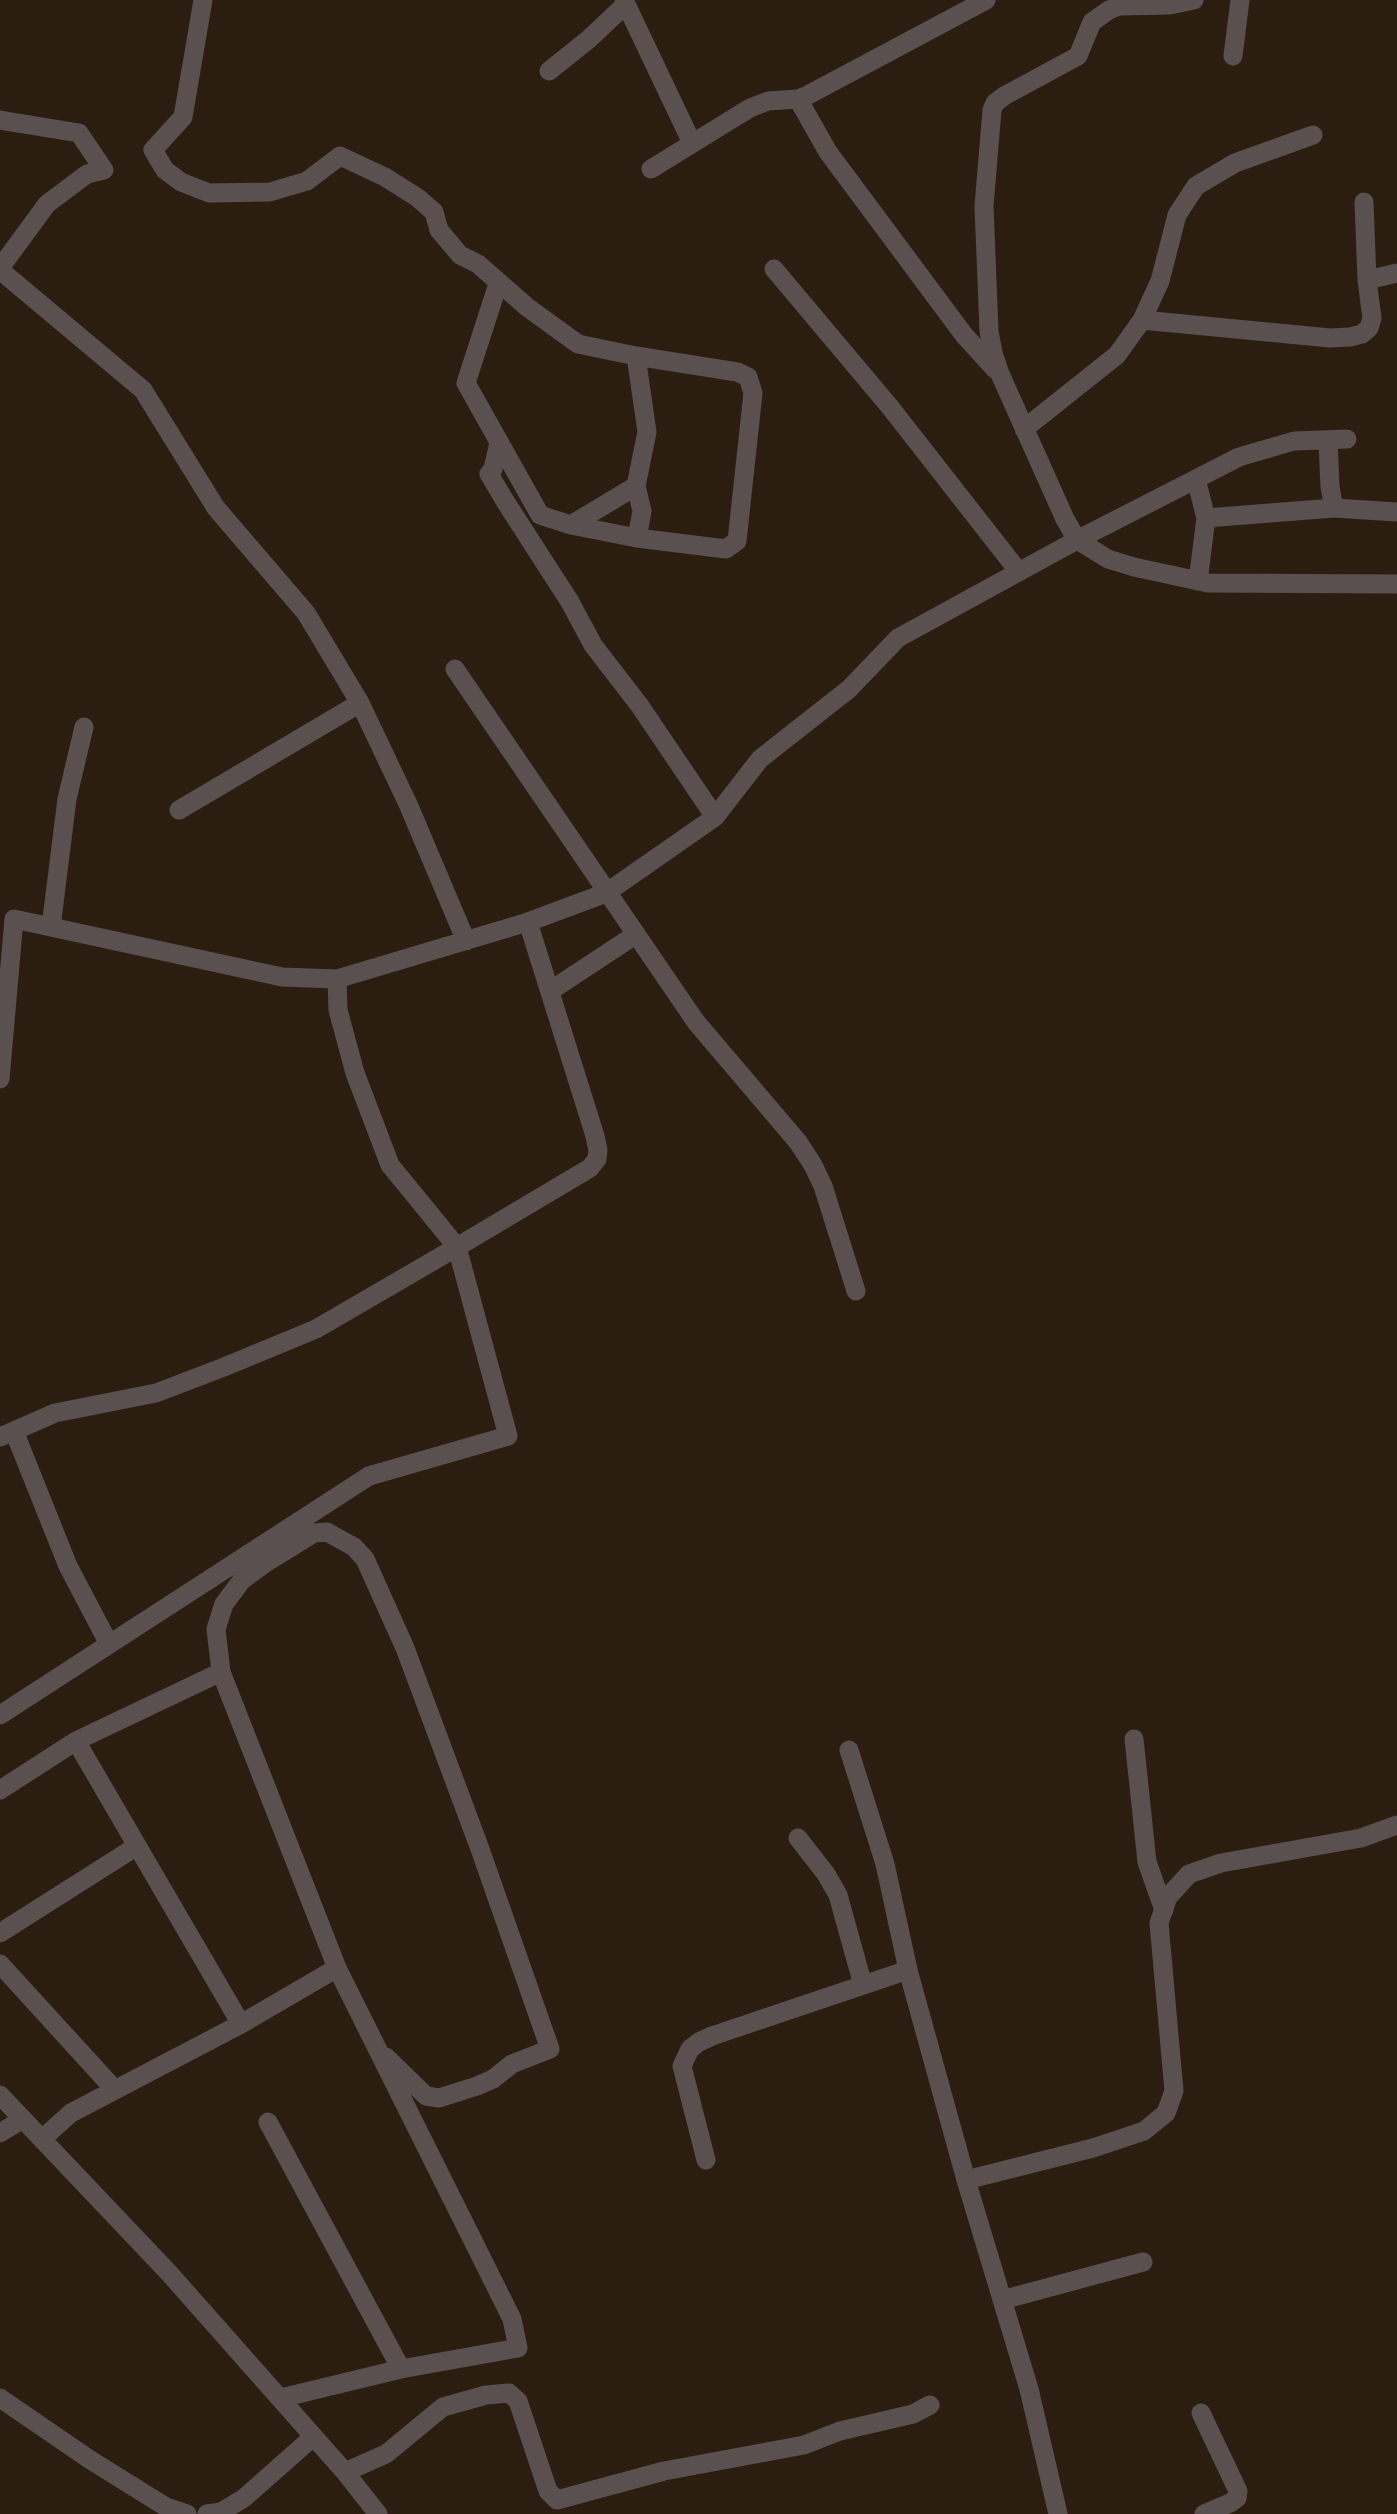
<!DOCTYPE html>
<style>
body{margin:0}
canvas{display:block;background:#2c1d11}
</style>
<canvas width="1397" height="2514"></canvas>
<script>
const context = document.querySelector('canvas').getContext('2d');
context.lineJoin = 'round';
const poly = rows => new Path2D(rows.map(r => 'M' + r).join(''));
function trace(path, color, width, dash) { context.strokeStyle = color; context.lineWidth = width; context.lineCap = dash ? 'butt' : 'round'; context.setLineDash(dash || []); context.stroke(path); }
trace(poly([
 [203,0,183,117,153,150,165,170,181,182,209,193,270,192,307,181,340,156,385,177,418,198,434,212,439,230,460,255,478,264,527,307,578,344,636,356,647,432,636,486,642,511,637,538,726,549,737,541,753,393,748,377,737,372,636,356],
 [624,0,692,143],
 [1194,0,1170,5,1119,6,1109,10,1092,22,1078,56,1004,96,995,103,992,110,984,206,989,331,993,353,1000,374,1065,519,1077,540,1108,559,1134,567,1208,583,1397,584],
 [1233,56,1240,0],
 [549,71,589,39,626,4],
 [798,99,828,152,964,335,995,369],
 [0,120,79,133,104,170,87,174,47,204,0,268],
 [651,169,750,108,768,101,798,99,808,95,986,0],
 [774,269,890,407,1019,572],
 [0,270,143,390,216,508,306,613,360,703,408,804,466,941],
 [1367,280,1397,273],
 [498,284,466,383,540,515,571,525,637,538],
 [1142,320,1330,338,1350,337,1362,334,1369,328,1372,318,1367,280,1364,202],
 [1024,429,1117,355,1142,320,1160,281,1177,215,1196,186,1235,163,1313,135],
 [1328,440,1330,487,1334,508],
 [499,443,493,469,489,474,505,501,570,602,593,645,640,706,715,817],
 [1196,479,1206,518,1198,581],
 [1206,518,1334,508,1397,512],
 [571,525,636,486],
 [455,669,696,1022,798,1142,813,1165,823,1186,856,1291],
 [179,810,360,703],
 [51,927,67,799,84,727],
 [337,979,528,922,606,893,715,817,760,759,849,689,898,638,1077,540,1239,457,1294,441,1347,439],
 [550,991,635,935],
 [0,1079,14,919,282,977,337,979,338,1010,355,1073,390,1165,457,1247,590,1168,597,1159,598,1150,595,1136,528,922],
 [14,1431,68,1566,109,1644],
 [0,1437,55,1413,156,1393,224,1367,316,1329,457,1247,508,1436,369,1476,0,1715],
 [221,1672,216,1629,224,1604,242,1580,264,1564,314,1533,327,1532,354,1547,365,1559,405,1648,480,1849,550,2049,512,2064,493,2079,477,2086,439,2098,426,2096,386,2057],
 [1134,1739,1147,1862,1164,1910],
 [76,1741,241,2024],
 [849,1750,885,1864,908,1970,966,2180],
 [0,1790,76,1741,221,1672,337,1968,512,2319,518,2348,401,2369,281,2398],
 [798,1838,826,1874,838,1895,863,1985],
 [0,1933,137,1846],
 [0,1964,115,2090],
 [0,2095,169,2273,345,2472,378,2514],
 [268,2122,401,2369],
 [0,2133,23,2119],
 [42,2139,71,2113,241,2024,337,1968],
 [706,2160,682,2066,690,2049,699,2042,712,2036,908,1970],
 [1002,2300,1143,2262],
 [0,2398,89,2459,166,2507,187,2514],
 [1201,2413,1238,2491,1237,2498,1230,2503,1204,2514],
 [345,2472,386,2454,443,2407,486,2395,509,2393,518,2401,548,2491,557,2500,664,2471,804,2445,840,2431,913,2414,930,2405],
 [207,2514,221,2512,244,2498,313,2437],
 [1058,2514,1029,2389,966,2180,1093,2148,1144,2131,1166,2113,1174,2091,1159,1923,1168,1897,1189,1874,1221,1863,1361,1838,1397,1825]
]), '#5a504f', 19);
</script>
